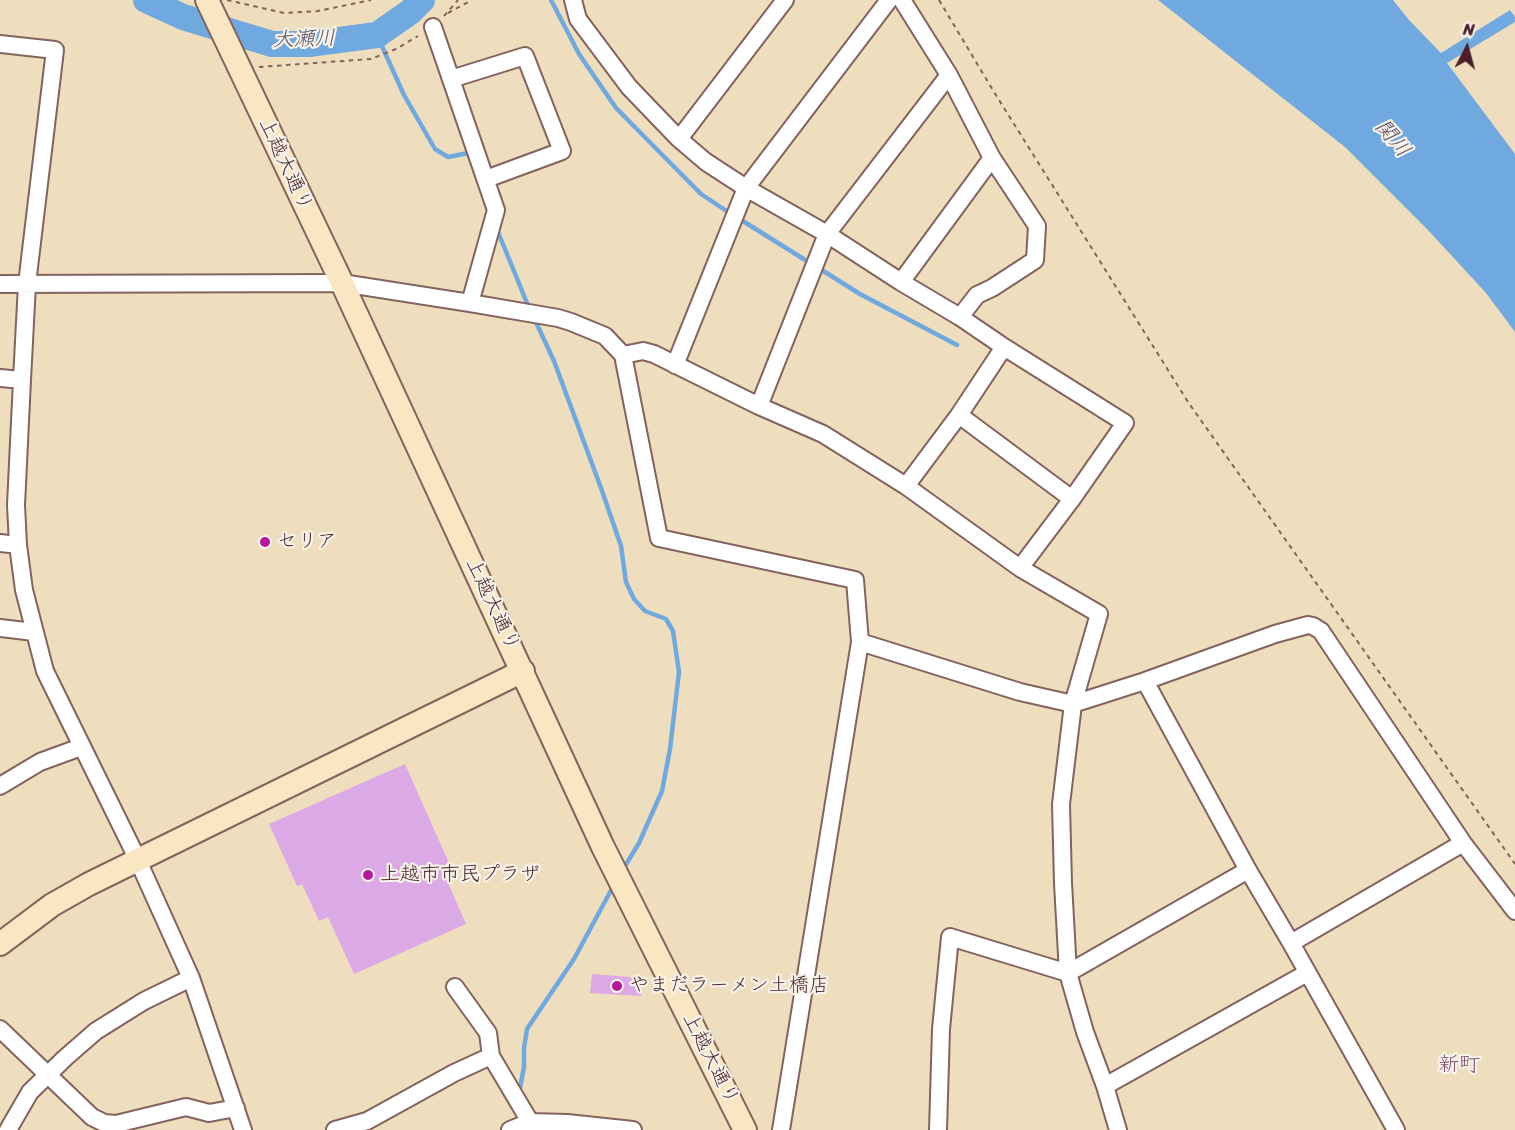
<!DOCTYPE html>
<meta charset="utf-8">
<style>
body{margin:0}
#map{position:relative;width:1515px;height:1130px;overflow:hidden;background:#efdebe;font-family:Sriracha,sans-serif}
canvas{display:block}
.north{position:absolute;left:1437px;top:18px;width:60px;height:60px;-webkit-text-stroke:4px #f7f3e8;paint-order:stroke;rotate:6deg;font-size:16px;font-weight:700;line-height:24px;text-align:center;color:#4a1f2b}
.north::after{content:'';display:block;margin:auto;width:21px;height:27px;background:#4a1f2b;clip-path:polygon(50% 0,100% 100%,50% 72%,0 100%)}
</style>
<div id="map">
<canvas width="1515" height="1130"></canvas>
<div class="north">N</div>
</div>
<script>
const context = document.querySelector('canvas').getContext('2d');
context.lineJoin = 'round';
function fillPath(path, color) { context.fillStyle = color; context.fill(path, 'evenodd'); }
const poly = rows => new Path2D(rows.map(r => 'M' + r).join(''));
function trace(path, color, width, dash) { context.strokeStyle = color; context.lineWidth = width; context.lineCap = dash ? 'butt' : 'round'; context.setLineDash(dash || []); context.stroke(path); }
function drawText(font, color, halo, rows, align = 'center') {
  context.font = font + ' Sriracha,"Klee One",sans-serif'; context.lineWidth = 4.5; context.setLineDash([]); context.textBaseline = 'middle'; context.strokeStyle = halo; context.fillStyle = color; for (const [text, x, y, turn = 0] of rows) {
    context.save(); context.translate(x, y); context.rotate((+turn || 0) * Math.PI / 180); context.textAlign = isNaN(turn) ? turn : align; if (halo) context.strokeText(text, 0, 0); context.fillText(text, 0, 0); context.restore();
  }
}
fillPath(poly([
 [1158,0,1393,0,1409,20,1441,53,1510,10,1515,17,1515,22,1447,63,1515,154,1515,332,1486,293,1428,230,1345,147]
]), '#6fa9df');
trace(poly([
 [551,0,579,54,616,108,701,194,731,214],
 [377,35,404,95,435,149,448,157,468,153,470,157],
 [738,218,810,263],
 [496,227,529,308],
 [817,267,860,294,957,345],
 [534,318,554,361,601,488,621,546,626,582,634,599,645,611,666,619,673,631,679,672,670,749,662,791,639,843,622,871],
 [519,1093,524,1067,524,1048,527,1029,574,959,615,883]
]), '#6fa9df', 4.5);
trace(poly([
 [146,0,183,17,272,44,309,44,377,35,410,12,422,0]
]), '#6fa9df', 26);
fillPath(poly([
 [405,764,449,863,441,867,466,924,354,974,328,917,319,921,302,884,297,886,269,824],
 [592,974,642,978,641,996,590,993]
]), '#dba9e6');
const street = poly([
 [573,0,578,19,629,87,679,139],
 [889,0,746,188,827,234,949,75],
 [433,27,496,210,470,303],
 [0,44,55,50,27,284,22,380,16,505,18,545,24,590,45,671,135,854,191,978,243,1130],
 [451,79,525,56,562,151,486,179],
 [901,282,960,317,1004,347],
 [0,284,342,283,470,303,558,318,571,322,605,336,623,355,659,538,855,580,860,642,781,1130],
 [960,317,977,295,992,288,1035,260,1037,226,992,158],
 [623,355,643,351,654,354,759,406,823,434,906,486,959,415,1072,499,1125,423,1004,347,959,415],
 [675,365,746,188,706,162,679,139,785,0],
 [0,378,22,380],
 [759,406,827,234,901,282,992,158,949,75,902,0],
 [906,486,1020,568,1072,499],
 [0,543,18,545],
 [1020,568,1099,614,1073,704,1061,804,1063,883,1068,973,1085,1032,1105,1086,1118,1130],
 [0,628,34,632],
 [860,642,1020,692,1073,704,1145,681,1275,634,1308,625,1313,626,1321,631,1463,843,1515,911],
 [1145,681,1248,870,1291,943,1396,1130],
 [0,786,40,762,81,747],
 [1291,943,1463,843],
 [455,987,488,1033,491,1056],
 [0,1029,92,1117,104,1123,116,1124,186,1107,209,1113,236,1108],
 [1105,1086,1307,973],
 [8,1130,30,1092,65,1058,96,1031,144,1001,191,978],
 [335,1130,367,1121,454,1073,491,1056,535,1130],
 [510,1130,530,1122,567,1123,633,1130],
 [938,1130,941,1029,950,937,1068,973,1248,870]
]);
const secondary = poly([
 [207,0,342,283,603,847,745,1130],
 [0,944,52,905,89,884,523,671]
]);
trace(street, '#84625e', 20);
trace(secondary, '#84625e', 26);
trace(poly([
 [227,0,284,13,318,11,371,0],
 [939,0,994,92,1188,402,1515,864],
 [448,13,472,0],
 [444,16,458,0],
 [259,67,371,59,396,49,418,36]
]), '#84625e', 2, [4.5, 4.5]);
trace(street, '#fff', 16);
trace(secondary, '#f9e7c3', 22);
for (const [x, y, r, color] of [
 [265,542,6,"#b5179e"],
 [368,875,6,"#b5179e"],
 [617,986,6,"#b5179e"]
]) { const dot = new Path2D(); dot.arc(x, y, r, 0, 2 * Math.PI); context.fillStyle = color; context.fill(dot); trace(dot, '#f7f3e8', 2); }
drawText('20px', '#4a1f2b', '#f7f3e8', [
 ["上越大通り",285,165,65],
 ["上越大通り",492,605,65],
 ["上越大通り",710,1059,63]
]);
drawText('20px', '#4a1f2b', '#f7f3e8', [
 ["セリア",277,542],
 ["上越市市民プラザ",380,875],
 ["やまだラーメン土橋店",629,986]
], 'left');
drawText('italic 21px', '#574f6a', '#f7f3e8', [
 ["大瀬川",304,40,-2],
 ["関川",1392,139,50]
]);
drawText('21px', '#7d4f6c', '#f7f3e8', [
 ["新町",1459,1066]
]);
</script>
